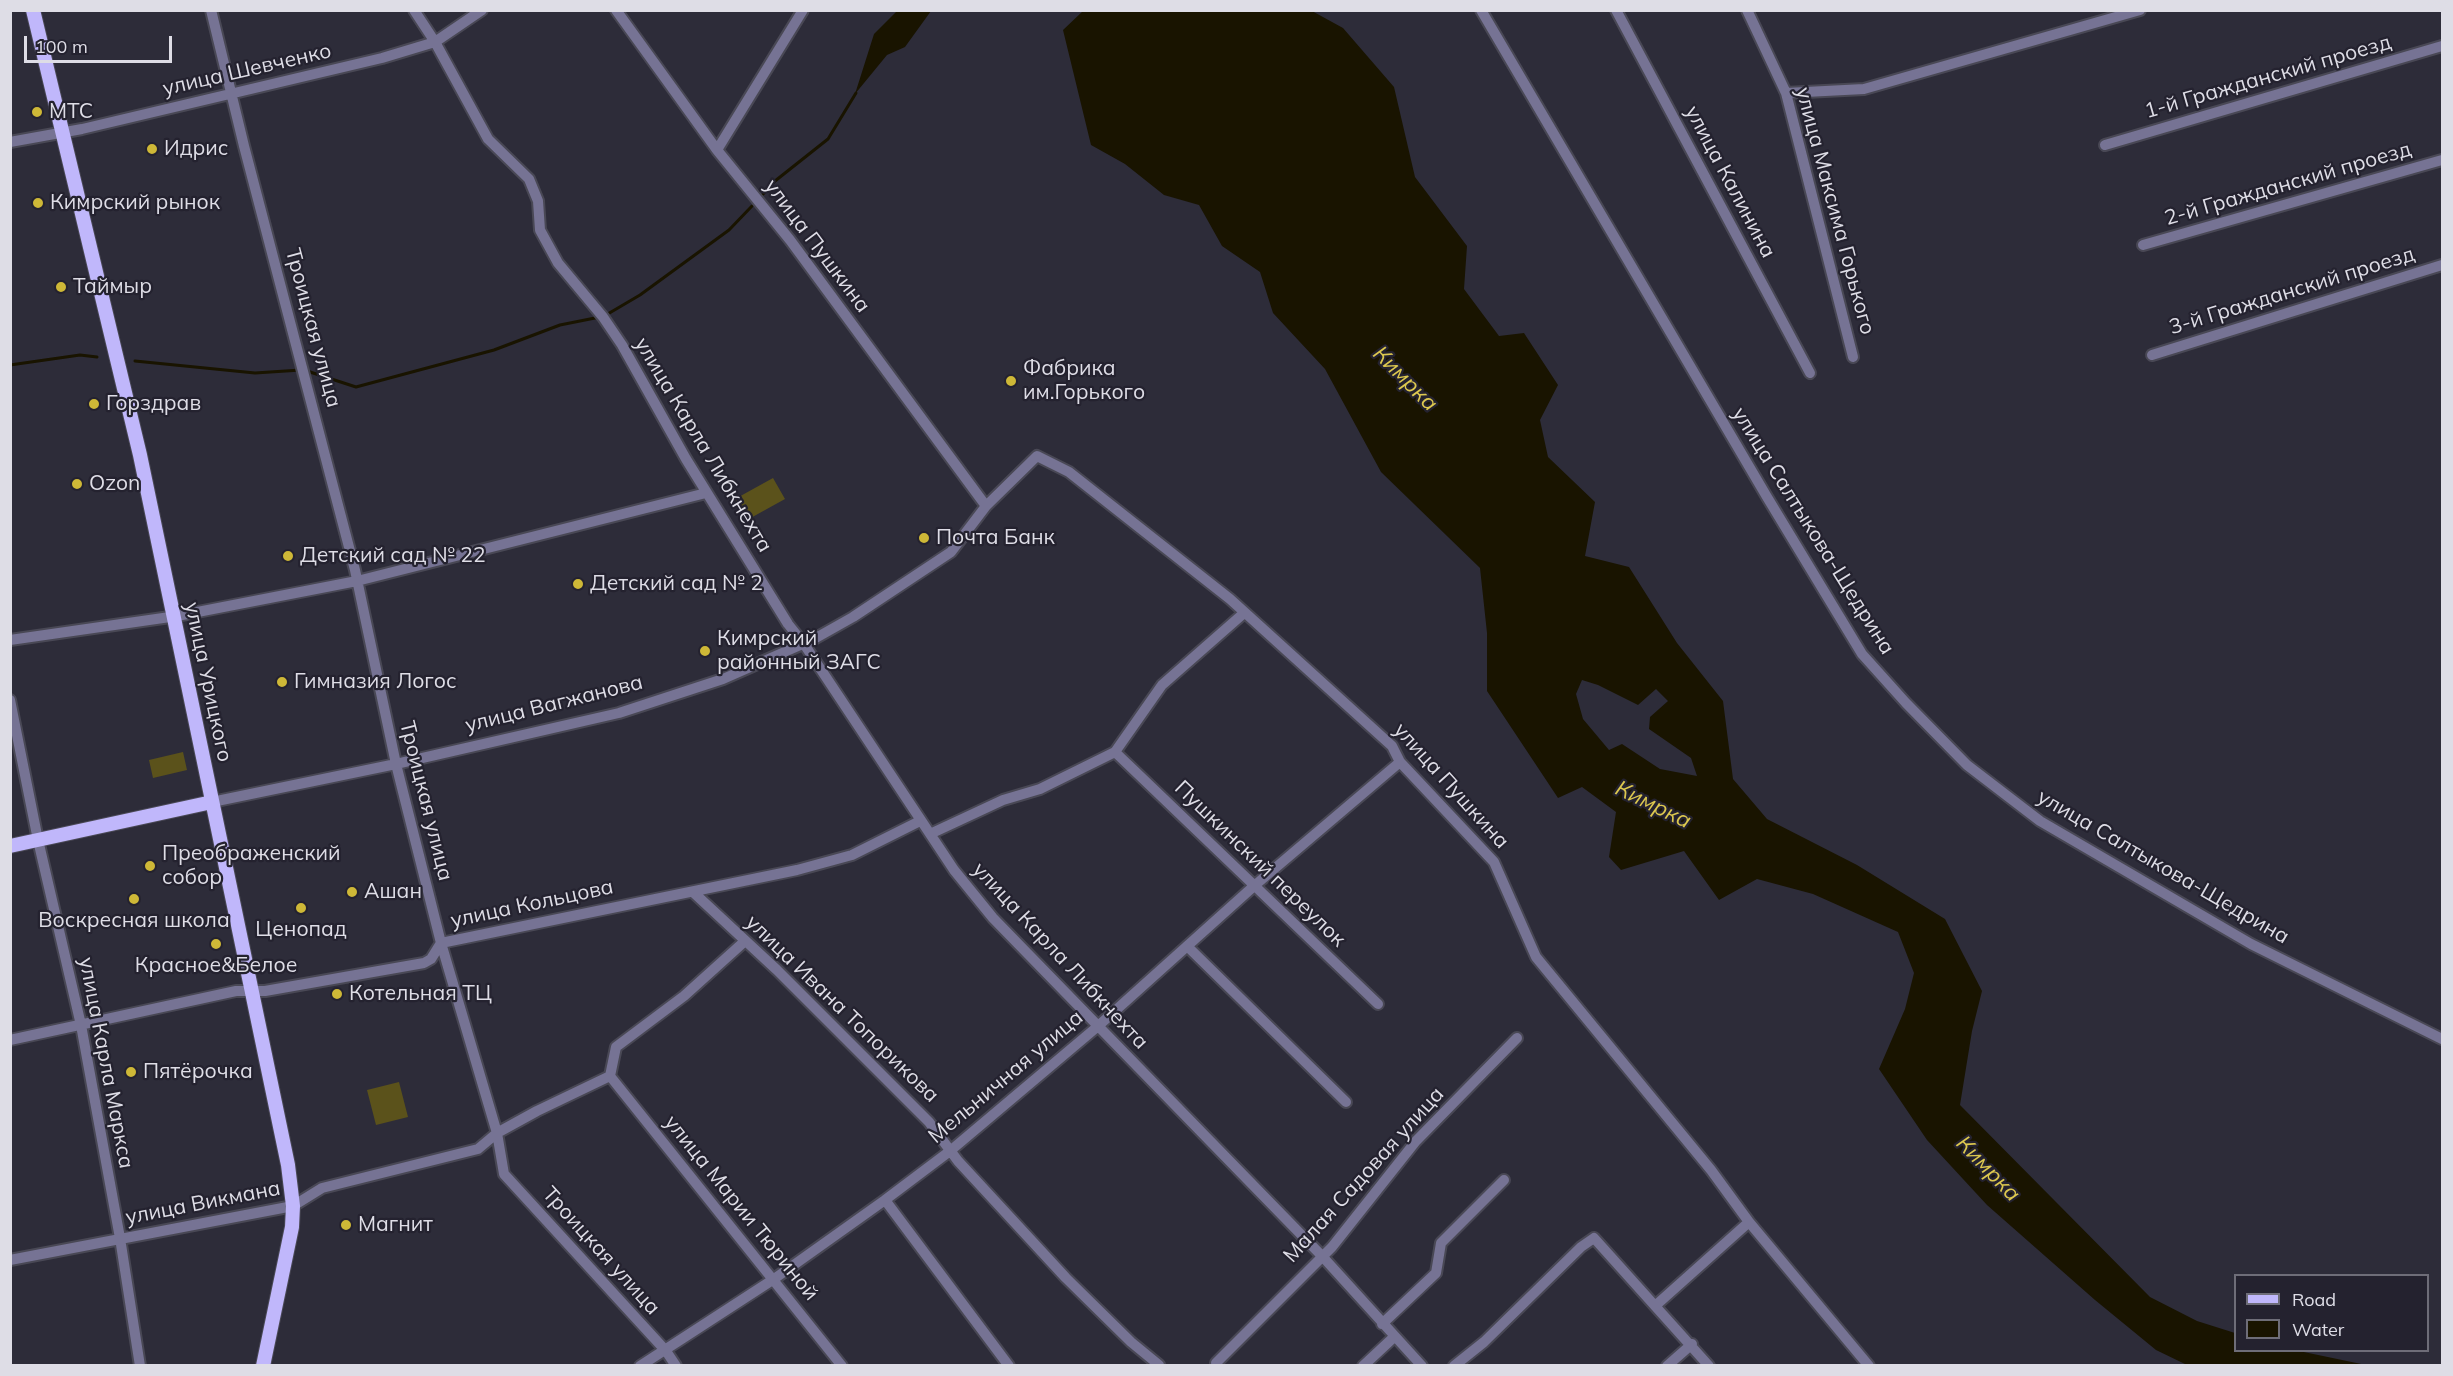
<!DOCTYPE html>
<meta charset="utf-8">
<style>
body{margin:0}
#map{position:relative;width:2453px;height:1376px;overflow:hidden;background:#2d2c39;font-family:Mulish,sans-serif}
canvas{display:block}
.frame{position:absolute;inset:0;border:12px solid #dedde6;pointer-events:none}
.legend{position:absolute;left:2234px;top:1274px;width:195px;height:78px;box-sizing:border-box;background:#24222f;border:2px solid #6e6d78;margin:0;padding:8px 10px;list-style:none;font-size:18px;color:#dedde6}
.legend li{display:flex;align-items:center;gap:12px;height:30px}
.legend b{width:30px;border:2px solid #6e6d78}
.scale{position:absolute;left:24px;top:36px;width:148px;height:27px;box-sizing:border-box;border:3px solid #dedde6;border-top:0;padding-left:8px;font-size:18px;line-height:21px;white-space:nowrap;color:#dedde6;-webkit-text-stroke:4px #24222f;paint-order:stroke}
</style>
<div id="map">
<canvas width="2453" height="1376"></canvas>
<div class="frame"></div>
<ul class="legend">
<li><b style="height:8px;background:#c0b7fb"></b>Road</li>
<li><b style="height:16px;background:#191400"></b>Water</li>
</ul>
<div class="scale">100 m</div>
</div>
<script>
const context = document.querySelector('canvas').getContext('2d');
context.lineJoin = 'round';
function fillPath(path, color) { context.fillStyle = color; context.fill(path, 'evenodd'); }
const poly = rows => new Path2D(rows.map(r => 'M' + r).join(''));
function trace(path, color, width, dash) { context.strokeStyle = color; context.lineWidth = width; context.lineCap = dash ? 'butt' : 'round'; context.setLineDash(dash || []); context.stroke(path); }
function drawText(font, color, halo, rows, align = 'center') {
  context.font = font + ' Mulish,sans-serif'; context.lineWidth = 4.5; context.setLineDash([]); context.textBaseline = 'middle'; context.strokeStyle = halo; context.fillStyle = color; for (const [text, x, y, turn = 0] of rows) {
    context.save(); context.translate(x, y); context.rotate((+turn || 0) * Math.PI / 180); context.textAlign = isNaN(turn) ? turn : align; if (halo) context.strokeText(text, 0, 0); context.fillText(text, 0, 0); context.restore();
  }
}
fillPath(poly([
 [773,478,785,499,747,520,735,499],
 [183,752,187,770,153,778,149,760],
 [399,1082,408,1117,376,1125,367,1090]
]), '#5b521b');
fillPath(poly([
 [897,11,931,11,905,47,887,55,855,94,874,34],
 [1083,11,1312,11,1343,28,1394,87,1415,177,1467,246,1464,289,1499,336,1524,333,1558,385,1540,420,1548,457,1595,502,1585,556,1629,567,1677,643,1723,701,1733,779,1767,819,1857,865,1945,919,1982,991,1972,1031,1960,1105,2150,1297,2197,1321,2235,1333,2236,1350,2299,1351,2366,1365,2187,1365,2156,1350,2095,1300,1987,1205,1927,1140,1879,1069,1905,1009,1914,973,1898,932,1813,894,1757,879,1719,900,1684,851,1621,870,1609,857,1616,812,1582,787,1558,798,1487,691,1487,633,1480,568,1381,472,1325,369,1273,313,1260,272,1222,246,1199,205,1164,195,1125,164,1091,145,1063,30],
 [1582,680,1598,685,1638,705,1656,689,1668,701,1650,717,1649,729,1691,758,1697,776,1660,769,1622,744,1609,750,1583,719,1576,694]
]), '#191400');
trace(poly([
 [763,194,775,181,828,139,856,93],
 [606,315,640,295,729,230,752,206],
 [135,361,255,373,301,370],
 [10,365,80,355,97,357],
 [307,371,356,387,494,350,560,325,600,317]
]), '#191400', 3);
const minor = poly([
 [211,10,244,146,355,570,396,764,441,943,497,1133,504,1174,666,1351,676,1366],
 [414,10,435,42,488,139,529,179,538,201,540,230,558,263,603,317,622,345,686,459,788,624,804,644,954,870,993,918,1322,1256,1422,1366],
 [616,10,717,150,790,240,986,506],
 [1481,10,1767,497,1862,654,1906,703,1967,765,2040,821,2251,944,2442,1039],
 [1616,10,1810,373],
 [1747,10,1786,93,1853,357],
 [1786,93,1864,89,2140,10],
 [10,142,82,129,382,58,435,42,482,10],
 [2105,145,2442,46],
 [717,150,803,10],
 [2143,245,2442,160],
 [2152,355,2442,265],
 [10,640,177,616,357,581,706,493],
 [10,700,38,840,81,1025,120,1238,140,1366],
 [1115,752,1378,1004],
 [212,802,396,764,619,713,723,679,814,639,853,617,951,552,986,506,1037,456,1069,472,1230,599,1392,746,1400,762,1494,862,1536,957,1711,1170,1749,1222,1869,1366],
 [930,834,1003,800,1040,789,1115,752,1162,685,1244,613],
 [693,892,777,970,929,1122,958,1161,1066,1278,1131,1342,1159,1365],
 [1187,946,1346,1102],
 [10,1040,236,991,265,991,424,963,431,959,441,943,797,870,852,855,920,821],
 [610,1076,842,1366],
 [610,1076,616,1047,684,996,745,941],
 [885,1200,1009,1366],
 [10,1260,293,1206,322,1188,478,1149,497,1133,537,1111,610,1076],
 [1655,1306,1749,1222],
 [1382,1324,1436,1273,1441,1243,1504,1180],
 [1216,1363,1332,1247,1416,1141,1517,1038],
 [640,1366,774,1279,885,1200,950,1151,1097,1027,1254,886,1400,762],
 [1363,1366,1394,1337],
 [1454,1366,1484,1342,1581,1247,1594,1238,1709,1366],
 [1667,1366,1692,1344]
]);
const major = poly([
 [33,10,140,455,288,1165,293,1206,292,1227,263,1366],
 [10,846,212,802]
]);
trace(minor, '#494855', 14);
trace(major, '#494855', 16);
trace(minor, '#767394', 10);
trace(major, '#c0b7fb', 14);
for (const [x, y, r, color] of [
 [37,112,6,"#ceb837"],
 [152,149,6,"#ceb837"],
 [38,203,6,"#ceb837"],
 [61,287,6,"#ceb837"],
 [1011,381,6,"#ceb837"],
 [94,404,6,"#ceb837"],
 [77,484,6,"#ceb837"],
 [924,538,6,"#ceb837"],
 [288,556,6,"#ceb837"],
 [578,584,6,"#ceb837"],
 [705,651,6,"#ceb837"],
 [282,682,6,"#ceb837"],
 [150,866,6,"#ceb837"],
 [352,892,6,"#ceb837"],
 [134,899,6,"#ceb837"],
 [301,908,6,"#ceb837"],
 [216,944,6,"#ceb837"],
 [337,994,6,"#ceb837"],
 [131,1072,6,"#ceb837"],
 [346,1225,6,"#ceb837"]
]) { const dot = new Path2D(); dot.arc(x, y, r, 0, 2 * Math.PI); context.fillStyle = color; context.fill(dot); trace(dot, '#24222f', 2); }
drawText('21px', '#dedde6', '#24222f', [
 ["улица Шевченко",247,70,-13],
 ["1-й Гражданский проезд",2268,77,-16],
 ["улица Калинина",1730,182,62],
 ["2-й Гражданский проезд",2288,184,-16],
 ["улица Максима Горького",1835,211,75],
 ["улица Пушкина",817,246,53],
 ["3-й Гражданский проезд",2292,291,-17],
 ["Троицкая улица",313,328,75],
 ["улица Карла Либкнехта",703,445,59],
 ["улица Салтыкова-Щедрина",1813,531,58],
 ["улица Урицкого",208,682,78],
 ["улица Вагжанова",554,704,-14],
 ["улица Пушкина",1451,786,48],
 ["Троицкая улица",426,801,76],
 ["Пушкинский переулок",1260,864,44],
 ["улица Салтыкова-Щедрина",2163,867,30],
 ["улица Кольцова",532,904,-12],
 ["улица Карла Либкнехта",1060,956,47],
 ["улица Ивана Топорикова",842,1009,44],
 ["улица Карла Маркса",106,1063,79],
 ["Мельничная улица",1006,1077,-40],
 ["Малая Садовая улица",1364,1175,-48],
 ["улица Викмана",203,1203,-11],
 ["улица Марии Тюриной",741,1208,51],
 ["Троицкая улица",601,1251,48]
]);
drawText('21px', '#dedde6', '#24222f', [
 ["МТС",49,112],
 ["Идрис",164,149],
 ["Кимрский рынок",50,203],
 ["Таймыр",73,287],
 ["Фабрика",1023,369],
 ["им.Горького",1023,393],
 ["Горздрав",106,404],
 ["Ozon",89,484],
 ["Почта Банк",936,538],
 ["Детский сад № 22",300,556],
 ["Детский сад № 2",590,584],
 ["Кимрский",717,639],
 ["районный ЗАГС",717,663],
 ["Гимназия Логос",294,682],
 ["Преображенский",162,854],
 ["собор",162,878],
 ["Ашан",364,892],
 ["Воскресная школа",134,921,"center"],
 ["Ценопад",301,930,"center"],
 ["Красное&Белое",216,966,"center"],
 ["Котельная ТЦ",349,994],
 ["Пятёрочка",143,1072],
 ["Магнит",358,1225]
], 'left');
drawText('italic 22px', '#ddc84f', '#24222f', [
 ["Кимрка",1405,379,45],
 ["Кимрка",1653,805,26],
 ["Кимрка",1988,1169,46]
]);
</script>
